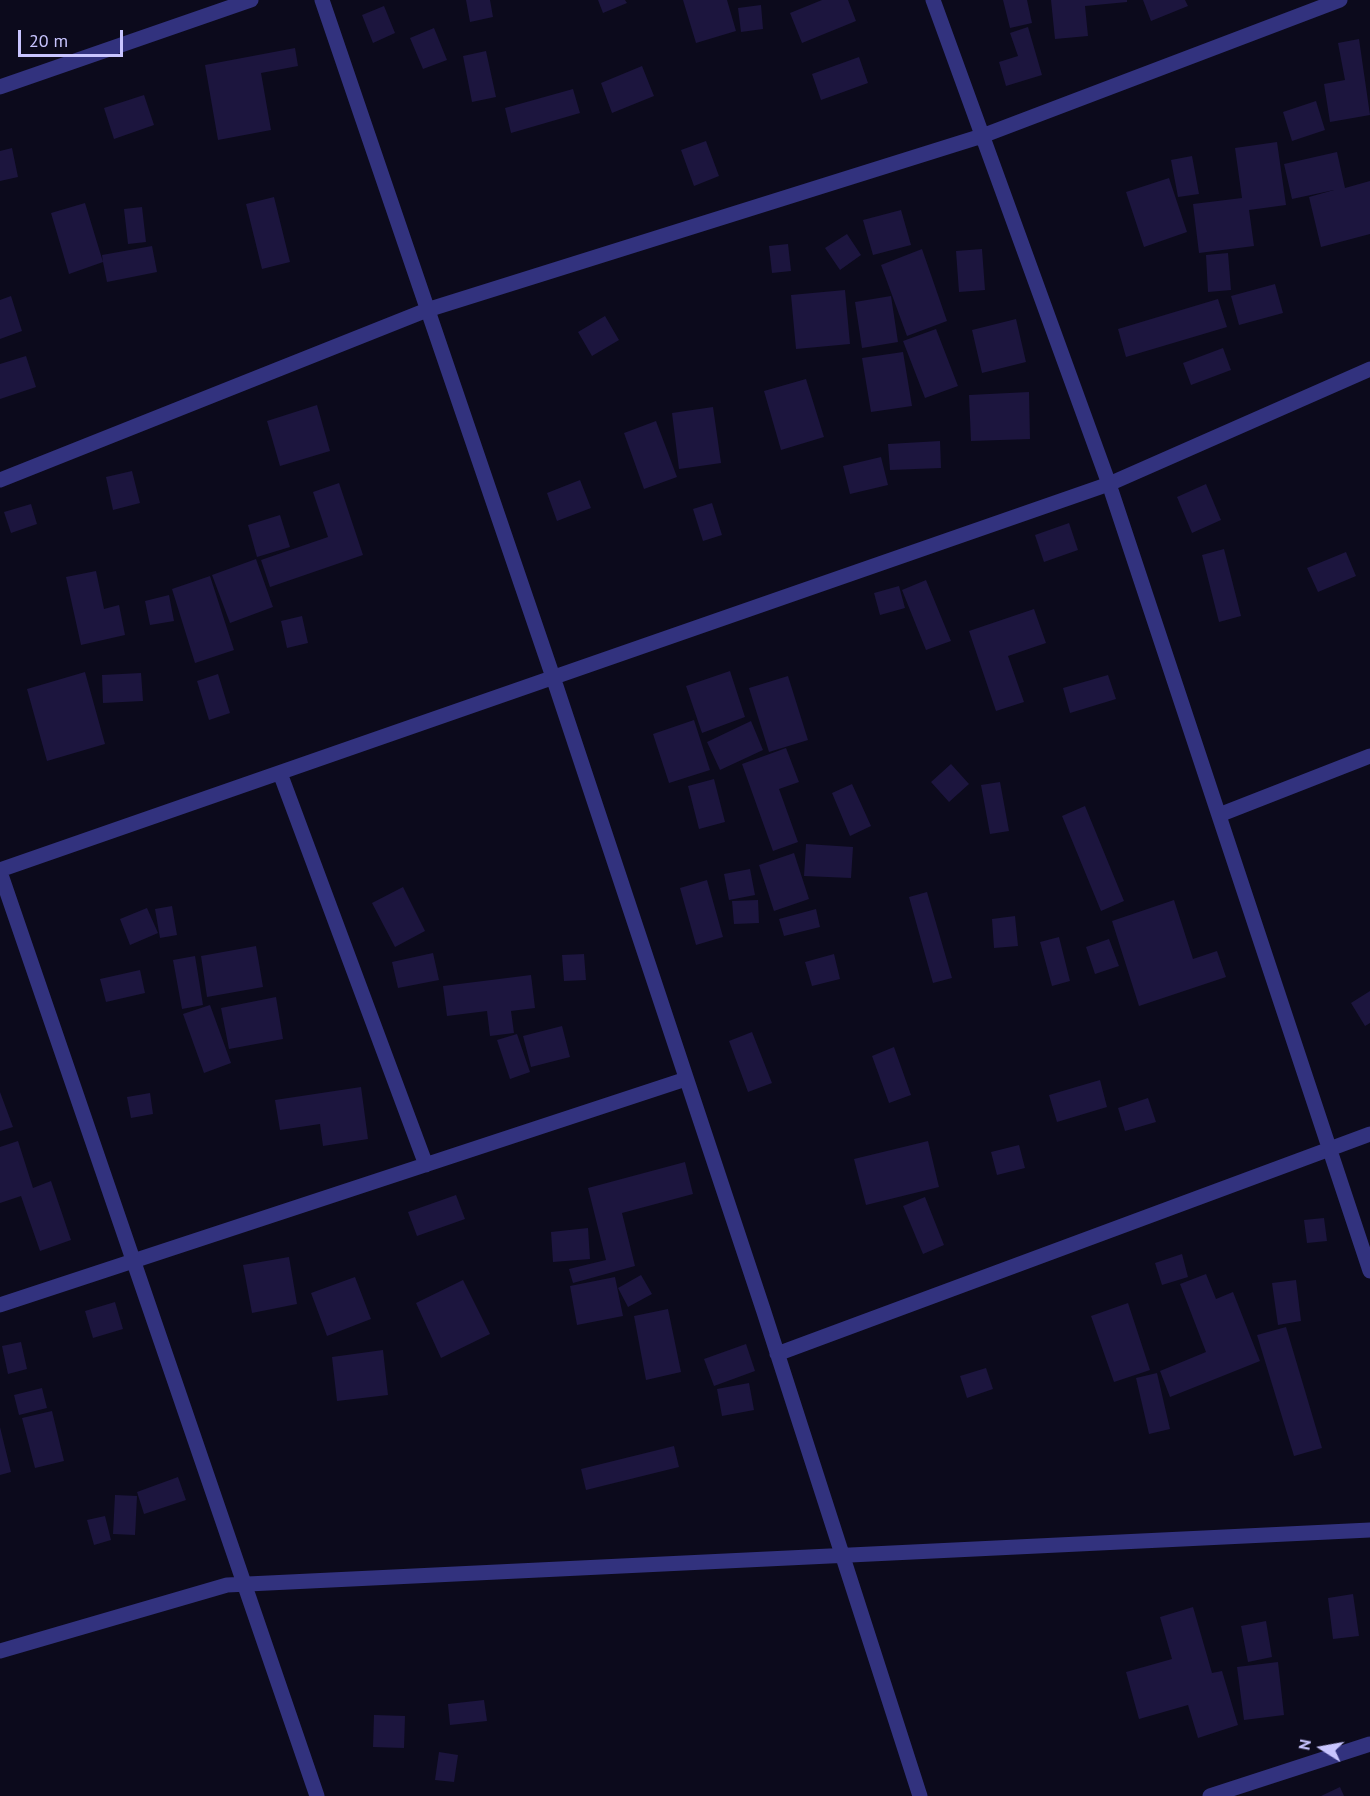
<!DOCTYPE html>
<style>
body{margin:0}
#map{position:relative;width:1370px;height:1796px;overflow:hidden;background:#0c0a1c;font-family:"PT Sans",sans-serif}
canvas{display:block}
.north{position:absolute;left:1292px;top:1718px;width:60px;height:60px;-webkit-text-stroke:4px #0c0a1c;paint-order:stroke;rotate:281deg;font-size:16px;font-weight:700;line-height:24px;text-align:center;color:#c9c5ff}
.north::after{content:'';display:block;margin:auto;width:21px;height:27px;background:#c9c5ff;clip-path:polygon(50% 0,100% 100%,50% 72%,0 100%)}
.scale{position:absolute;left:18px;top:30px;width:105px;height:27px;box-sizing:border-box;border:3px solid #c9c5ff;border-top:0;padding-left:8px;font-size:18px;line-height:21px;white-space:nowrap;color:#c9c5ff;-webkit-text-stroke:4px #0c0a1c;paint-order:stroke}
</style>
<div id="map">
<canvas width="1370" height="1796"></canvas>
<div class="north">N</div>
<div class="scale">20 m</div>
</div>
<script>
const context = document.querySelector('canvas').getContext('2d');
context.lineJoin = 'round';
function fillPath(path, color) { context.fillStyle = color; context.fill(path, 'evenodd'); }
const poly = rows => new Path2D(rows.map(r => 'M' + r).join(''));
function trace(path, color, width, dash) { context.strokeStyle = color; context.lineWidth = width; context.lineCap = dash ? 'butt' : 'round'; context.setLineDash(dash || []); context.stroke(path); }
fillPath(poly([
 [466,0,490,0,493,17,470,22],
 [598,0,625,0,627,3,603,13],
 [683,0,727,0,736,31,696,43],
 [822,0,848,0,856,21,802,43,790,13],
 [1003,0,1027,0,1032,23,1010,28],
 [1051,0,1127,0,1127,2,1085,6,1088,36,1055,39],
 [1143,0,1185,0,1188,6,1151,21],
 [761,5,763,29,741,32,738,8],
 [384,6,395,33,373,43,362,15],
 [1028,27,1042,75,1006,86,999,62,1018,56,1010,33],
 [434,28,447,60,423,69,410,38],
 [1359,39,1370,115,1330,122,1324,84,1345,80,1338,43],
 [295,48,298,66,261,73,271,130,218,140,205,65],
 [486,51,496,97,472,102,463,56],
 [859,57,868,83,821,100,812,74],
 [642,66,654,96,612,113,601,83],
 [573,89,580,113,511,133,505,108],
 [144,95,154,125,114,139,104,108],
 [1316,101,1325,130,1292,141,1283,112],
 [706,141,719,176,694,186,681,150],
 [1277,142,1286,205,1249,210,1254,246,1199,253,1193,204,1242,198,1235,148],
 [12,148,18,177,0,181,0,151],
 [1337,152,1345,188,1370,181,1370,234,1321,247,1309,197,1334,190,1292,199,1284,164],
 [1192,156,1199,194,1178,197,1171,160],
 [1169,178,1187,232,1144,247,1126,192],
 [274,197,290,262,262,269,246,204],
 [85,203,103,262,102,255,152,246,157,272,107,282,103,262,69,274,51,213],
 [142,207,146,242,128,244,124,209],
 [901,210,911,245,873,255,863,220],
 [847,234,861,255,840,270,825,248],
 [788,244,791,271,772,273,769,246],
 [922,249,947,321,907,336,881,265],
 [982,249,985,290,959,292,956,251],
 [1228,253,1231,290,1208,292,1206,255],
 [1275,284,1283,313,1239,325,1231,296],
 [845,290,850,344,796,349,791,295],
 [11,296,22,331,0,339,0,300],
 [891,296,898,342,862,348,855,302],
 [1218,299,1227,327,1126,357,1118,329],
 [605,316,619,340,592,356,578,332],
 [1016,319,1026,362,982,373,972,330],
 [936,329,958,386,925,398,903,341],
 [1223,348,1231,370,1191,385,1183,363],
 [903,352,912,406,871,412,862,358],
 [26,356,36,387,0,399,0,364],
 [806,379,824,437,781,450,764,391],
 [1029,392,1030,439,971,441,969,395],
 [317,405,330,451,280,466,267,421],
 [713,407,721,463,679,469,672,413],
 [656,421,677,477,644,489,624,433],
 [940,441,941,468,890,470,888,444],
 [881,457,888,485,850,494,843,466],
 [132,471,140,503,113,510,106,477],
 [580,480,591,508,557,521,547,493],
 [339,483,363,555,270,587,261,560,328,537,313,492],
 [1206,484,1221,520,1192,533,1177,497],
 [712,503,722,535,703,541,693,509],
 [31,504,37,524,11,533,4,512],
 [280,515,290,547,257,557,248,525],
 [1069,523,1078,550,1044,562,1035,535],
 [1224,549,1241,616,1219,622,1202,555],
 [1346,552,1356,576,1318,592,1307,568],
 [256,559,273,607,230,623,212,575],
 [96,571,104,609,119,605,125,635,81,645,66,577],
 [210,576,234,650,195,663,172,589],
 [926,580,951,641,926,650,902,590],
 [899,586,905,608,880,615,874,593],
 [169,595,174,621,150,625,145,601],
 [1034,609,1046,643,1008,656,1024,702,996,711,969,631],
 [302,616,308,643,287,648,281,621],
 [730,671,745,717,702,733,686,686],
 [85,672,105,744,47,761,27,689],
 [141,673,143,701,103,703,102,675],
 [218,674,230,713,209,720,197,681],
 [1108,675,1116,699,1070,713,1063,688],
 [788,676,808,740,769,752,749,688],
 [694,720,710,770,669,783,653,734],
 [751,721,763,750,720,770,707,742],
 [786,748,799,782,779,789,798,842,773,851,742,764],
 [951,764,969,784,949,802,931,782],
 [714,779,725,822,699,829,688,786],
 [1000,782,1009,831,990,834,981,785],
 [852,784,871,826,850,836,832,793],
 [1085,806,1124,901,1101,911,1062,816],
 [806,844,853,847,851,878,804,876],
 [794,853,809,899,774,911,759,865],
 [750,869,755,895,729,900,724,874],
 [707,880,723,937,696,945,680,888],
 [403,887,425,931,395,947,372,903],
 [927,892,952,978,933,983,909,897],
 [758,900,759,923,734,924,732,901],
 [1174,900,1193,959,1217,951,1226,977,1139,1006,1112,921],
 [172,906,177,935,160,938,155,909],
 [147,908,158,933,130,945,120,919],
 [816,909,820,927,784,936,779,919],
 [1015,916,1018,946,994,948,992,919],
 [1059,937,1070,981,1052,986,1040,942],
 [1109,939,1119,966,1095,974,1086,947],
 [256,946,263,987,207,997,201,956],
 [433,953,439,980,398,988,392,962],
 [584,954,586,980,564,981,562,955],
 [834,954,840,979,812,986,805,962],
 [195,956,203,1005,182,1009,173,960],
 [140,970,145,993,106,1002,100,979],
 [531,975,535,1008,511,1011,514,1033,490,1036,487,1011,447,1016,443,986],
 [1370,991,1370,1023,1365,1026,1351,1003],
 [276,997,283,1039,229,1049,221,1008],
 [210,1005,231,1063,204,1073,183,1014],
 [562,1026,570,1057,531,1067,523,1036],
 [752,1032,772,1083,748,1092,729,1041],
 [517,1034,530,1072,510,1079,497,1040],
 [894,1047,911,1095,889,1103,872,1056],
 [1100,1080,1107,1107,1057,1122,1049,1095],
 [361,1087,368,1139,323,1146,320,1124,280,1130,275,1100],
 [0,1092,13,1127,0,1131],
 [150,1093,153,1114,131,1118,127,1097],
 [1148,1098,1156,1122,1125,1131,1118,1108],
 [18,1141,33,1188,51,1181,71,1240,40,1251,21,1196,0,1203,0,1147],
 [928,1141,939,1187,866,1205,854,1159],
 [1019,1145,1025,1168,997,1175,991,1152],
 [685,1162,693,1194,622,1213,635,1266,573,1283,569,1269,606,1260,588,1188],
 [456,1195,465,1219,417,1236,408,1212],
 [925,1197,944,1245,923,1254,903,1206],
 [1324,1218,1327,1241,1307,1243,1304,1220],
 [588,1228,590,1259,553,1262,551,1232],
 [1182,1254,1188,1277,1162,1285,1155,1263],
 [289,1257,297,1304,252,1313,243,1265],
 [1206,1274,1216,1299,1233,1292,1260,1361,1170,1397,1160,1371,1206,1352,1180,1284],
 [641,1275,652,1294,628,1307,618,1288],
 [355,1277,371,1319,327,1336,311,1293],
 [615,1277,623,1316,577,1325,570,1286],
 [463,1280,490,1334,441,1358,416,1303],
 [1296,1280,1301,1321,1278,1325,1272,1283],
 [115,1302,123,1329,93,1338,85,1311],
 [1128,1303,1150,1370,1114,1382,1091,1316],
 [668,1309,681,1372,646,1380,634,1316],
 [1286,1327,1322,1448,1294,1456,1257,1335],
 [21,1342,27,1369,8,1374,2,1346],
 [746,1344,755,1371,714,1386,704,1359],
 [383,1350,388,1395,337,1401,332,1357],
 [986,1368,993,1389,967,1398,960,1376],
 [1157,1373,1170,1429,1149,1434,1136,1378],
 [749,1383,754,1410,722,1416,717,1389],
 [42,1388,47,1408,19,1415,14,1395],
 [52,1411,64,1461,35,1468,22,1418],
 [0,1427,11,1472,0,1475],
 [674,1446,679,1467,586,1490,581,1469],
 [178,1477,186,1500,144,1514,137,1492],
 [115,1495,137,1496,135,1535,113,1534],
 [105,1516,111,1540,94,1545,87,1520],
 [1353,1594,1359,1636,1333,1639,1328,1598],
 [1193,1607,1212,1673,1222,1671,1238,1725,1198,1738,1188,1705,1139,1719,1126,1672,1172,1659,1160,1617],
 [1266,1621,1272,1657,1248,1662,1241,1626],
 [1278,1662,1284,1715,1244,1720,1237,1667],
 [484,1700,487,1721,450,1725,448,1704],
 [374,1715,405,1716,404,1748,373,1747],
 [439,1752,458,1755,454,1782,435,1780],
 [1340,1787,1344,1796,1321,1796]
]), '#1c153e');
trace(poly([
 [322,0,553,677,763,1309,920,1796],
 [933,0,1109,484,1370,1271],
 [0,87,251,0],
 [0,480,427,310,982,136,1340,0],
 [280,773,426,1165],
 [1219,815,1370,756],
 [0,870,1109,484,1370,369],
 [0,872,317,1796],
 [0,1305,686,1079],
 [777,1354,1370,1134],
 [0,1651,227,1585,1370,1530],
 [1210,1796,1370,1744]
]), '#32327e', 15);
</script>
